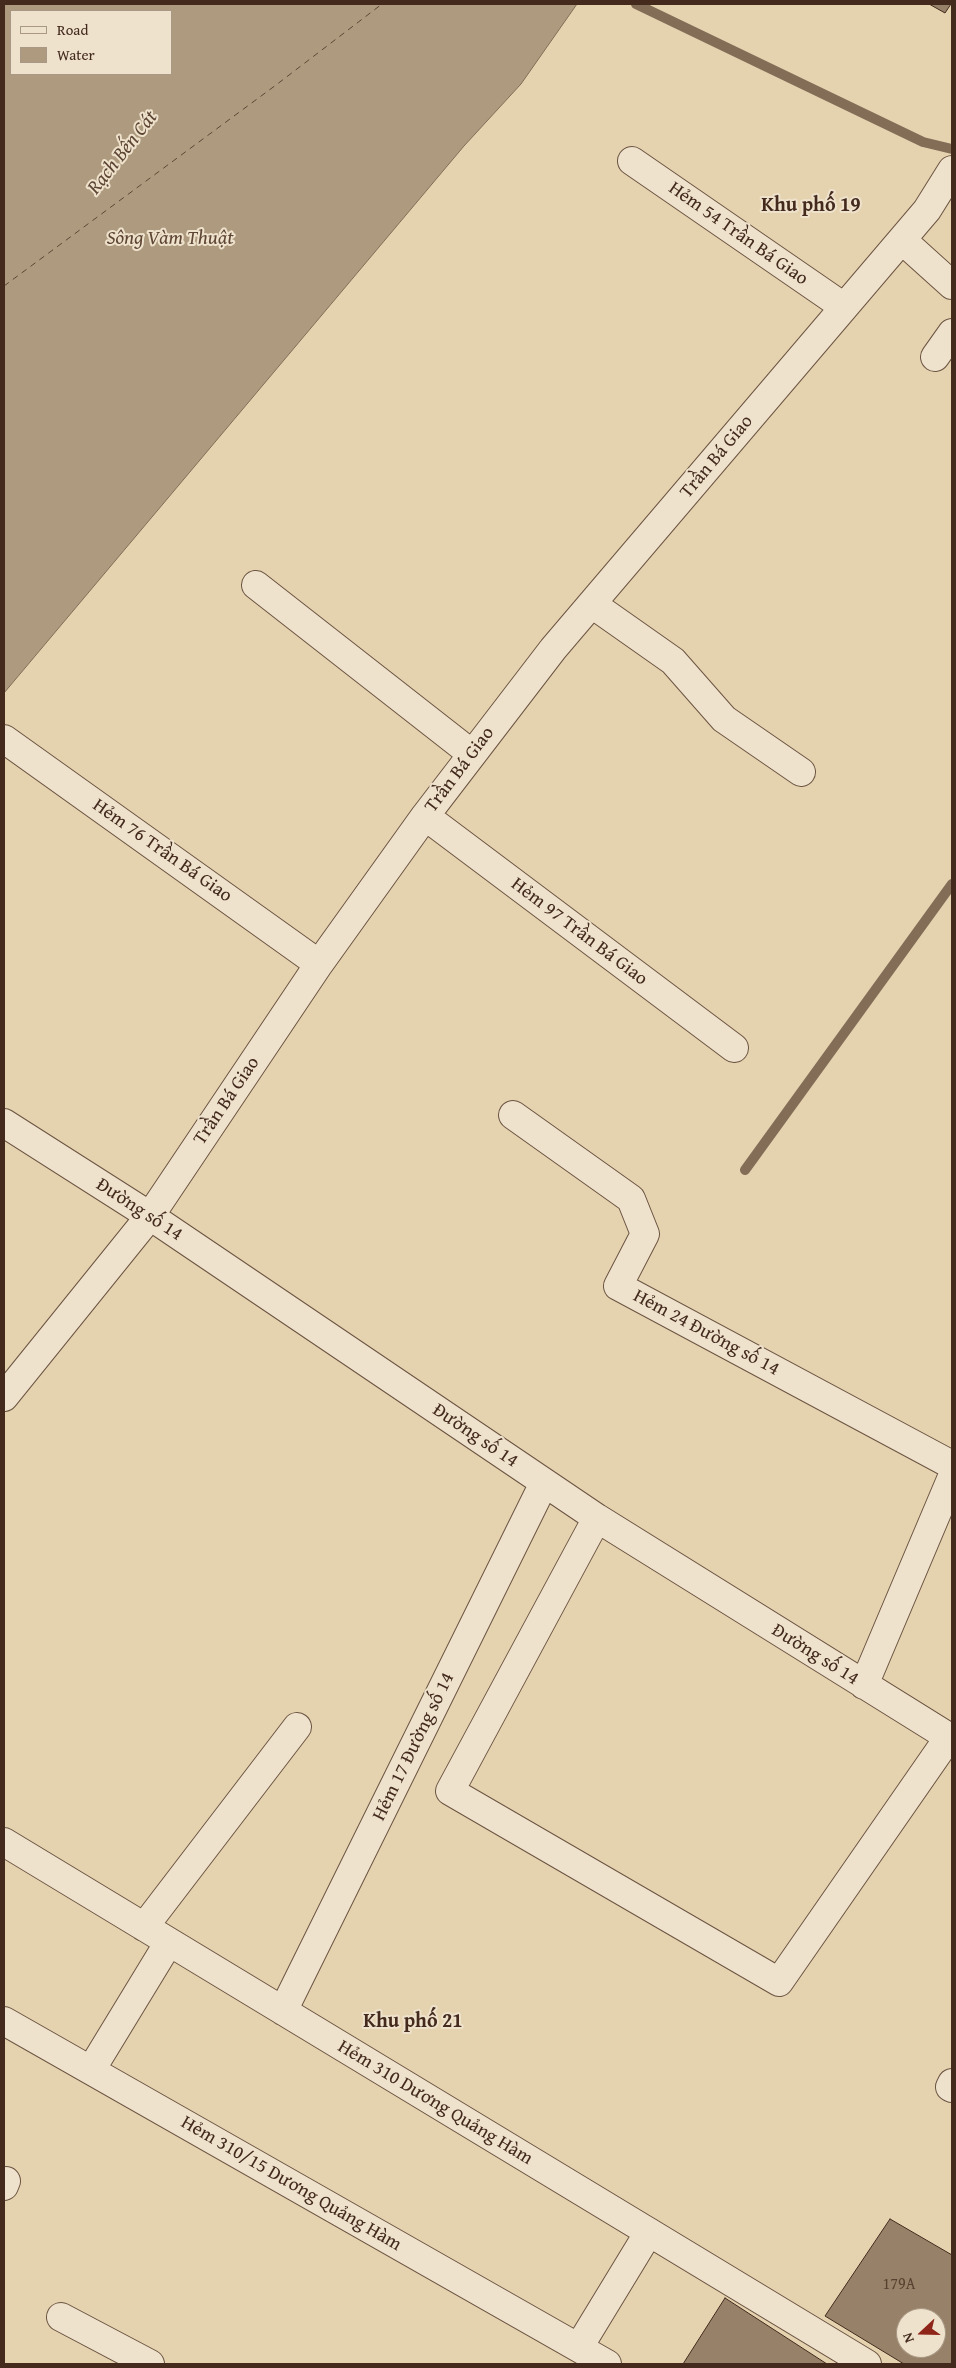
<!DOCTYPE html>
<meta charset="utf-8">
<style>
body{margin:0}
#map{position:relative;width:956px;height:2368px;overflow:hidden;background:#e5d3b0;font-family:"Gentium Book Plus",serif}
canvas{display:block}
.frame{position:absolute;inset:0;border:5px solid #432a1d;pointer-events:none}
.legend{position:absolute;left:10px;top:10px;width:162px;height:65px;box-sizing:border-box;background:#eee2cc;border:1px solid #aa9886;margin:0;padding:6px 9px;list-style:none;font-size:15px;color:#432a1d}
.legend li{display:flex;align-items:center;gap:10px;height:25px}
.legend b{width:25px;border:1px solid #aa9886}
.north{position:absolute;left:896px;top:2308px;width:50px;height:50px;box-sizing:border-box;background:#eee2cc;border:1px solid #aa9886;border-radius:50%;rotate:249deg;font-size:14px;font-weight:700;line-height:20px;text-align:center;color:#432a1d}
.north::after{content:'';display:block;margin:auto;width:18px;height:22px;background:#8f2418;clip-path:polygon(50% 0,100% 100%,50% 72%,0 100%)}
</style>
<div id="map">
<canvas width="956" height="2368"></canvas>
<div class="frame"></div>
<ul class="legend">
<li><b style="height:6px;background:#eee2cc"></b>Road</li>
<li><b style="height:14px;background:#ae9a7e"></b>Water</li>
</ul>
<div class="north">N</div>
</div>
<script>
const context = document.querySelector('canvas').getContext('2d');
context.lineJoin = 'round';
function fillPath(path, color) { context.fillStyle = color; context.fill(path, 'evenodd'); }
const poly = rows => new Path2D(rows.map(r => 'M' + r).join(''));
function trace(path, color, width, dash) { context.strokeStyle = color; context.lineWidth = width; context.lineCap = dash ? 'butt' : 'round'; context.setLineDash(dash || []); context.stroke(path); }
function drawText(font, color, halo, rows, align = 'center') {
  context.font = font + ' "Gentium Book Plus",serif'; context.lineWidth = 4; context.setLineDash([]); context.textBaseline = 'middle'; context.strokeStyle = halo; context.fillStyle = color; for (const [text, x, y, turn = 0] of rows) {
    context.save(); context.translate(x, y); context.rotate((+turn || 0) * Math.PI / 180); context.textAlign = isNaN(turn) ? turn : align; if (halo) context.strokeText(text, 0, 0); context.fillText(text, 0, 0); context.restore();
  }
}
const water = poly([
 [4,4,577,4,521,84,464,146,4,693,4,4],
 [11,11,171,11,171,74,11,74,11,11]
]);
fillPath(water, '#ae9a7e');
trace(water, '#836d57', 1);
trace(poly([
 [636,4,923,142,952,149],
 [745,1170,952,884]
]), '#836d57', 10);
trace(poly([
 [4,286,276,85,382,4]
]), '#5e4635', 1, [6, 5]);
const building = poly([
 [929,4,951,4,945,13,929,4],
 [890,2219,952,2255,952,2364,904,2364,825,2316,890,2219],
 [906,2318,936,2318,936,2348,906,2348,906,2318],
 [725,2298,827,2364,683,2364,725,2298]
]);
fillPath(building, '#978269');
trace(building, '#432a1d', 1);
const minor = poly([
 [632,161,844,307],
 [902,240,952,285],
 [935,357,952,333],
 [256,585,472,754],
 [592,604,673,661,724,719,801,772],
 [4,739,319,964],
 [425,816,734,1048],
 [513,1115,631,1199,645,1234,618,1286,952,1465],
 [4,1123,150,1216,597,1518,952,1739],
 [4,1397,150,1216,319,964,425,816,553,649,927,210,952,170],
 [597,1518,450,1791,779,1982,949,1737],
 [864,1685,952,1477],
 [4,1842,867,2364],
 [144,1927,297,1727],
 [283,2011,544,1483],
 [4,2021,607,2364],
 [91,2070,169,1942],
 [952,2083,950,2087,952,2088],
 [4,2186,6,2181],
 [61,2317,150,2364],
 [579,2347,649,2232]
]);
trace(minor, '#6c5442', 30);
trace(minor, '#eee2cc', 28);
drawText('16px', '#584030', null, [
 ["179A",899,2285]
]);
drawText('19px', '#432a1d', '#eee2cc', [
 ["Hẻm 54 Trần Bá Giao",738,234,35],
 ["Trần Bá Giao",717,457,-50],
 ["Trần Bá Giao",460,770,-53],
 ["Hẻm 76 Trần Bá Giao",162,851,35],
 ["Hẻm 97 Trần Bá Giao",579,932,37],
 ["Trần Bá Giao",227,1101,-56],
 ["Đường số 14",139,1210,33],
 ["Hẻm 24 Đường số 14",706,1333,28],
 ["Đường số 14",475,1436,34],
 ["Đường số 14",815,1655,32],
 ["Hẻm 17 Đường số 14",414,1747,-64],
 ["Hẻm 310 Dương Quảng Hàm",435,2103,31],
 ["Hẻm 310/15 Dương Quảng Hàm",291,2184,30]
]);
drawText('italic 20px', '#5e4635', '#eee2cc', [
 ["Rạch Bến Cát",123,153,-52],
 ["Sông Vàm Thuật",170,239]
]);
drawText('bold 20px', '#432a1d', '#eee2cc', [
 ["Khu phố 19",811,206],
 ["Khu phố 21",413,2022]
]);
</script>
